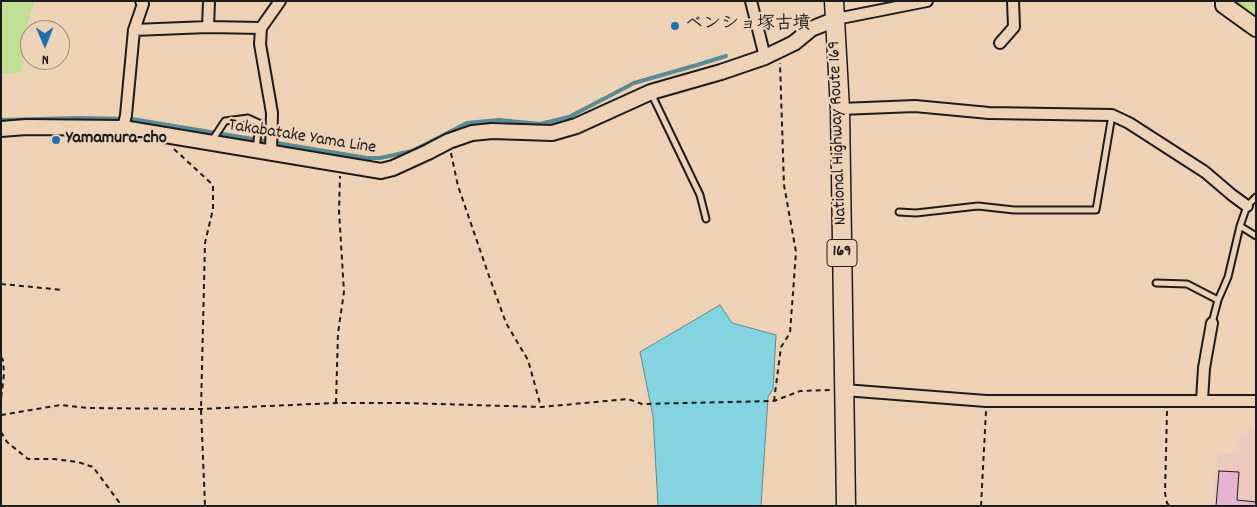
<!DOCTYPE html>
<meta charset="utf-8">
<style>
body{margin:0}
#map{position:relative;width:1257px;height:507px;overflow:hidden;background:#eed2b5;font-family:Dekko,sans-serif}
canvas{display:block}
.frame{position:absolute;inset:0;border:2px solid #1c1c1c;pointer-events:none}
.north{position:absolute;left:20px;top:20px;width:50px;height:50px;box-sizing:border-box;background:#eed2b5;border:1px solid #9a8978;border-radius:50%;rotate:179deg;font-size:14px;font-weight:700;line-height:20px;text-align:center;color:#1c1c1c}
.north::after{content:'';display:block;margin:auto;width:18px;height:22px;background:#1f6fb2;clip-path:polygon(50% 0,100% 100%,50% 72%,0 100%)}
</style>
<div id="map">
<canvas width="1257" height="507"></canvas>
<div class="frame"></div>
<div class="north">N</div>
</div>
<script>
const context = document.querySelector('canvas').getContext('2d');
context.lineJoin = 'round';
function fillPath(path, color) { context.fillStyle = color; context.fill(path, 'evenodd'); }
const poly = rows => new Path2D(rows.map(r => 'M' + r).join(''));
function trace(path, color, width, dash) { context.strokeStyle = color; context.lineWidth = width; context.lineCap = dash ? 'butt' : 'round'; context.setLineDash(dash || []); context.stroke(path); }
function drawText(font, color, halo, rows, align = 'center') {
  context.font = font + ' Dekko,"Klee One",sans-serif'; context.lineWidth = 4.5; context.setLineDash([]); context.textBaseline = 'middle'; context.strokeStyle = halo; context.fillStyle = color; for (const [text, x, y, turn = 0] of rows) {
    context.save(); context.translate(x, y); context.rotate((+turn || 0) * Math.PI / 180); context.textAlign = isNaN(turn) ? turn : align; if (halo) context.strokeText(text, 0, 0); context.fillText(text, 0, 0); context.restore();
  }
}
fillPath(poly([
 [1249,427,1256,427,1256,506,1213,506,1217,453,1239,453,1240,435,1248,435]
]), '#ecc9bd');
fillPath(poly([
 [1,1,35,1,28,22,21,72,1,74],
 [1231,1,1256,1,1256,21]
]), '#c0de96');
const water = poly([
 [720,305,732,323,776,335,773,389,768,397,761,506,658,506,653,416,640,352,720,305]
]);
fillPath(water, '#84d3e1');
trace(water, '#5a8a92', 1);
trace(poly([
 [1,120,79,118,132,119,367,158,380,158,412,151,467,123,499,120,540,124,569,117,634,83,697,65,726,56]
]), '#5a8a92', 4);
const building = poly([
 [1219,471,1239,472,1237,500,1256,502,1256,506,1216,506,1219,471]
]);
fillPath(building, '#e6b4d1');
trace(building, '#1c1c1c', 1);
const service = poly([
 [651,93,700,195,706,219],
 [211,142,225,121,248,118,259,123,256,150],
 [1256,197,1247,206,1240,226,1256,236],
 [899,212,916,213,978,206,1014,210,1096,210,1112,115],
 [1156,283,1187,284,1218,300,1212,323],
 [1218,300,1228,277,1240,226]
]);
const minor = poly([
 [751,1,765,57],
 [836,19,927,1],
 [208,27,209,1],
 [134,30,208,27,261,28],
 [1000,43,1014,27,1013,1],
 [840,109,915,106,989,113,1112,115,1129,123,1205,172,1232,195,1247,206],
 [123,128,126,115,134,30,143,4,141,1],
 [271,153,272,113,260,44,261,28,280,1],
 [844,390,986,401,1256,401],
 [1202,400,1204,368,1212,323]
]);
const secondary = poly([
 [1,129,26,127,123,128,381,171,393,168,428,152,449,141,472,133,492,131,552,133,576,126,651,92,721,72,765,57,794,43,811,29,836,19]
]);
const primary = poly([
 [1224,1,1224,5,1256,28]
]);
const trunk = poly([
 [834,1,840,109,846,506]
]);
trace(service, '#1c1c1c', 9);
trace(minor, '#1c1c1c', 14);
trace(secondary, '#1c1c1c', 18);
trace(primary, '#1c1c1c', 20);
trace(trunk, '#1c1c1c', 21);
trace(poly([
 [174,149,213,185,213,209,205,243,201,409,205,506],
 [451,153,458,186,489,276,506,323,528,360,541,407],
 [1,263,1,270],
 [1,284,63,290],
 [1,357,3,360,4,374,1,399],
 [774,401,781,347,790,333,796,252,784,185,780,63],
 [336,403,338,333,344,292,339,211,340,176],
 [1167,411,1165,493,1167,503,1170,506],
 [1,415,61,405,88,408,201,409,336,403,404,403,541,407,628,399,642,404,774,401,800,391,830,390],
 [1,432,7,442,28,459,54,459,78,462,93,467,122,506],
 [981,506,986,411]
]), '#1c1c1c', 2, [5, 4]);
trace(service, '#eed2b5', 5);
trace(minor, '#eed2b5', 10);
trace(secondary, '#eed2b5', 14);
trace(primary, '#eed2b5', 16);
trace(trunk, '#eed2b5', 18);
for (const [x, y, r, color] of [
 [675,26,5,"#1f6fb2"],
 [56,140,5,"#1f6fb2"]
]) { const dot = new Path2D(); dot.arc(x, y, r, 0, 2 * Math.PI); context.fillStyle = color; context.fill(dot); trace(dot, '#eed2b5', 2); }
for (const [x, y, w] of [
 [842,253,30]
]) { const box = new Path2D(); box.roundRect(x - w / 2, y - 13.5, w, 27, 4); context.fillStyle = '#eed2b5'; context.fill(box); trace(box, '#1c1c1c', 1); }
drawText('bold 16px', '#1c1c1c', null, [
 ["169",842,253]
]);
drawText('bold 18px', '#1c1c1c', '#eed2b5', [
 ["ベンショ塚古墳",685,26],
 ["Yamamura-cho",66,140]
], 'left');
drawText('18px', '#1c1c1c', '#eed2b5', [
 ["National Highway Route 169",839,133,-92],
 ["Takabatake Yama Line",302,138,9]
]);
</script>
